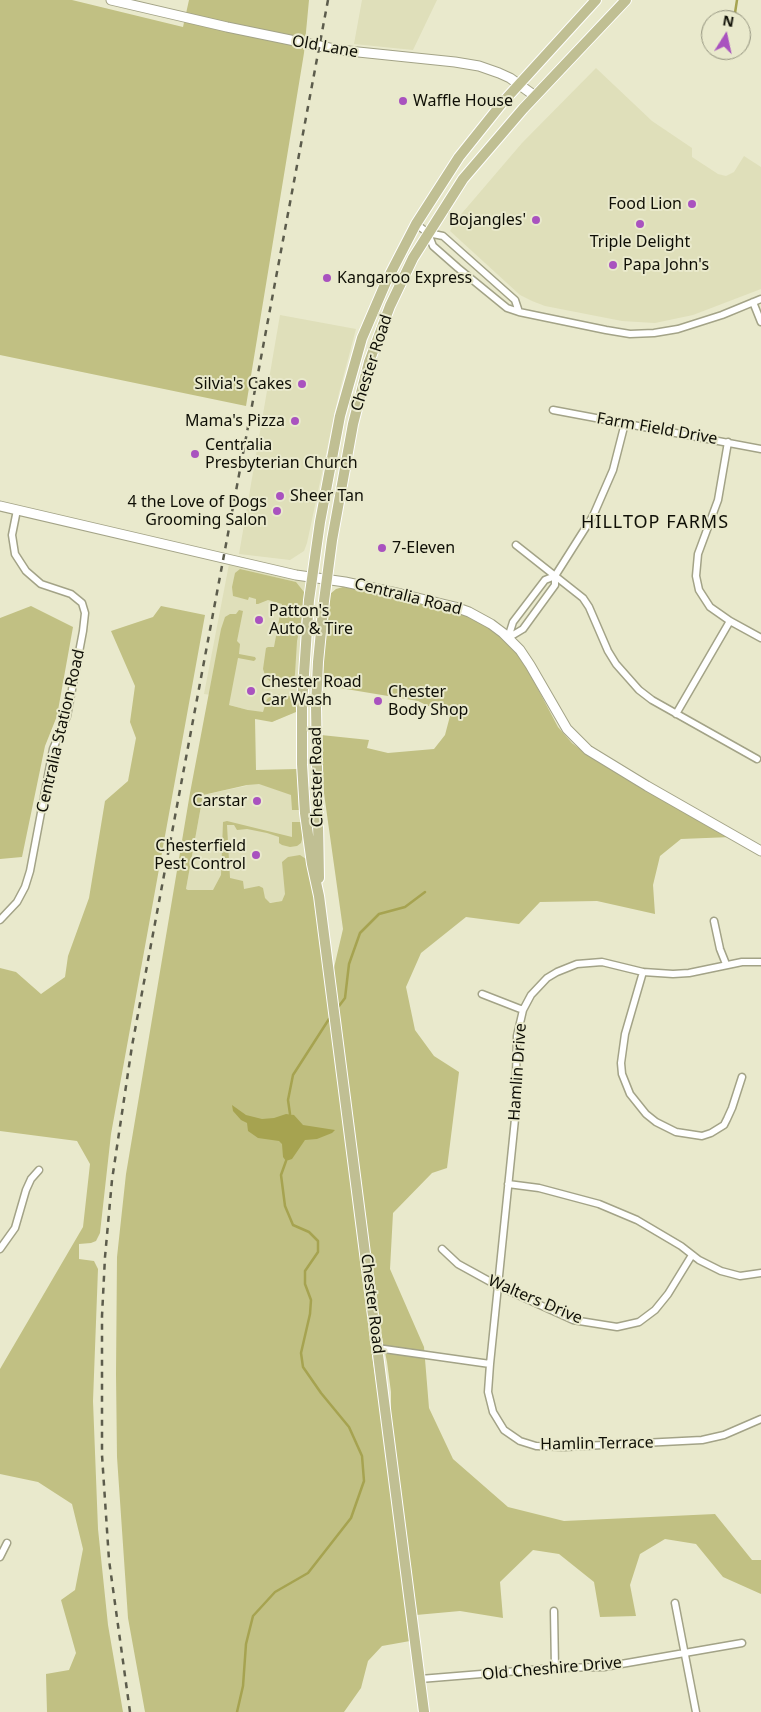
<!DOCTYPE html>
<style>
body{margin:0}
#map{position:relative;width:761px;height:1712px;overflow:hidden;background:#e9e9cc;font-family:"Noto Sans",sans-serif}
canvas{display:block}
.north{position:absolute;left:701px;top:10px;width:50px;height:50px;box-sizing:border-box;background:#e9e9cc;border:1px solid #92927d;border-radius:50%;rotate:10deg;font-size:14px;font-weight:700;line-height:20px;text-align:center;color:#0f0f06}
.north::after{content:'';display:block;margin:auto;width:18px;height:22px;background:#a952bf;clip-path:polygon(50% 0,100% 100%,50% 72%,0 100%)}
</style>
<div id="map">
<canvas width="761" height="1712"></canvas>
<div class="north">N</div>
</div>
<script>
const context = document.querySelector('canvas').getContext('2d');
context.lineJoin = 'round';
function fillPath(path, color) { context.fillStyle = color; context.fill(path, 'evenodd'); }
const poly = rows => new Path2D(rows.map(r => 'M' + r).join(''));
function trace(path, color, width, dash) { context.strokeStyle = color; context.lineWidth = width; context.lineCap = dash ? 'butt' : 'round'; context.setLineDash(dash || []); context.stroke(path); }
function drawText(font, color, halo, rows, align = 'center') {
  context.font = font + ' "Noto Sans",sans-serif'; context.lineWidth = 4; context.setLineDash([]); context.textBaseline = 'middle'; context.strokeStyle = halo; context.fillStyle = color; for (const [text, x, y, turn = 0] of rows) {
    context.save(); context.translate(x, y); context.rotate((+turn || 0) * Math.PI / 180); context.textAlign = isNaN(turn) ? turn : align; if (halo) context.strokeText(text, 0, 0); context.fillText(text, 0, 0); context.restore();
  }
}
fillPath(poly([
 [362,0,437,0,413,50,354,44],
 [596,68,652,121,692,148,692,157,718,174,726,176,734,172,744,156,761,167,761,289,693,315,655,323,622,321,545,306,532,301,520,295,450,231,457,219,522,143],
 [280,315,356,329,339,393,307,543,304,551,290,560,239,554],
 [230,559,312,578,301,712,295,712,272,722,248,710,229,705,219,696,204,694],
 [252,780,302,785,318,896,267,903,235,890,188,890,186,889,203,795,246,786]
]), '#dfdfba');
fillPath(poly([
 [0,0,72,0,183,27,189,0,309,0,304,53,246,406,0,355],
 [240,569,296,582,304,592,305,603,297,641,295,674,294,678,289,684,276,685,271,682,266,678,263,669,266,648,268,647,274,647,282,604,268,600,258,604,256,604,256,599,249,597,248,600,233,596,232,587,235,573],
 [343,587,429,603,453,610,479,620,502,636,520,655,558,727,572,743,585,753,731,837,681,839,660,856,653,885,655,914,597,901,540,902,519,924,466,917,421,953,406,987,415,1030,434,1056,459,1072,447,1168,432,1173,393,1213,390,1269,424,1347,429,1408,453,1459,508,1507,564,1521,715,1514,752,1560,761,1560,761,1594,723,1577,696,1544,665,1539,640,1554,630,1585,636,1616,600,1617,594,1582,559,1554,533,1550,500,1582,503,1618,460,1611,416,1615,391,1424,391,1392,387,1362,379,1323,345,1077,333,972,343,929,321,772,321,735,369,740,367,748,388,753,434,749,445,735,450,716,447,709,428,706,418,701,322,685,327,599,330,594,336,589],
 [31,606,73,627,57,716,45,746,22,857,0,859,0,618],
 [161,606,205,615,111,1134,100,1233,96,1241,91,1243,79,1244,79,1259,94,1261,98,1269,93,1401,98,1529,108,1625,123,1712,47,1712,46,1674,69,1670,76,1653,61,1600,75,1590,83,1549,72,1504,38,1482,0,1474,0,1369,83,1227,90,1164,77,1141,0,1131,0,968,16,972,41,994,65,977,68,956,89,898,105,801,128,781,136,738,130,722,135,686,111,631,153,617],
 [239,610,243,611,237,641,240,644,239,654,255,657,256,659,254,661,238,658,229,705,248,710,263,712,267,699,274,694,290,696,296,701,296,712,272,722,255,719,256,770,297,769,299,810,292,810,291,795,259,784,247,785,203,795,186,889,188,890,213,890,221,875,223,822,227,821,292,837,292,822,303,822,303,836,301,843,297,846,290,847,282,845,279,843,279,837,267,833,247,829,237,830,234,825,227,825,230,878,243,881,244,889,259,886,263,888,265,898,270,903,282,901,285,894,282,862,288,857,300,855,306,859,309,863,314,896,356,1216,372,1355,383,1427,410,1641,382,1646,368,1661,361,1688,344,1712,145,1712,128,1618,117,1457,116,1374,117,1257,126,1174,190,793,221,629,225,617,230,614,236,614]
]), '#c1c083');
fillPath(poly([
 [232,1105,246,1115,262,1119,274,1118,286,1114,294,1115,303,1125,335,1130,332,1133,317,1139,305,1140,292,1159,286,1161,283,1157,282,1144,279,1141,258,1138,248,1131,247,1123,241,1120,233,1111]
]), '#a6a350');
trace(poly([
 [735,13,737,0],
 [339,1006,345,998,349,964,360,933,379,914,405,907,425,892],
 [290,1114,288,1100,293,1075,329,1019],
 [237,1712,243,1686,246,1644,253,1616,275,1592,308,1573,351,1518,364,1481,362,1456,349,1427,321,1393,303,1367,301,1353,310,1314,311,1300,305,1284,305,1271,318,1252,318,1241,309,1232,293,1225,285,1206,281,1175,286,1161]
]), '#a6a350', 2.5);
const street = poly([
 [416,224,428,233,433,246,458,268,507,308,519,312,606,330,630,334,654,333,678,329,722,315,761,299],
 [428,233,443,236,515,300,519,312],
 [753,302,761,322],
 [553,410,761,449],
 [728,442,718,500,698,554,696,576,699,590,710,607,730,621,761,638],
 [516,545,583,598,589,607,608,651,616,664,639,690,652,700,757,759],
 [508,638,523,629,555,585,555,576,593,516,613,470,625,423],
 [508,638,513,622,545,580,555,576],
 [676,714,730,621],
 [0,920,17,902,25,887,30,871,53,749,67,716,83,631,85,613,82,603,71,594,41,584,26,571,15,554,12,535,17,510],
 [714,921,720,949,726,964],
 [761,962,742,962,689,973,673,974,643,972,602,962,577,964,557,972,547,978,531,995,523,1010,517,1036,515,1119,490,1364,488,1392,493,1412,504,1430,520,1441,536,1446,564,1447,702,1440,724,1435,761,1419],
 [643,972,625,1034,621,1063,622,1074,630,1094,646,1114,656,1122,676,1132,702,1136,711,1133,724,1125,727,1119,732,1108,742,1077],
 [482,994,523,1010],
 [508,1184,539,1188,599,1204,637,1220,681,1246,699,1260,721,1271,740,1276,761,1273],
 [0,1249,15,1228,26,1190,31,1179,39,1170],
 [442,1249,458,1264,498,1286,573,1320,617,1327,639,1322,655,1310,668,1294,692,1255],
 [377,1348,490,1364],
 [0,1557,7,1543],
 [675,1603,696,1712],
 [554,1611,555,1668],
 [420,1679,555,1668,604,1667,742,1643]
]);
const secondary = poly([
 [111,0,227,27,339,50,455,62,479,66,499,73,510,78,535,96],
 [0,506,296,575,345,582,401,594,455,607,469,612,491,624,503,633,520,650,530,665,567,729,588,750,647,786,761,851]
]);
const primary = poly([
 [319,878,316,706,318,662,324,601,332,540,353,424,369,362,390,306,413,258,463,179,523,109,626,0],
 [424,1712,319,896,312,864,305,813,302,764,302,704,309,600,320,522,340,416,362,338,386,282,416,224,459,157,503,102,596,0]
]);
trace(street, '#a3a387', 9);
trace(secondary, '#a3a387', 11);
trace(primary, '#fff', 12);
trace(street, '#fff', 6);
trace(secondary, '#fff', 9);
trace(primary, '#c0bf93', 10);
trace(poly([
 [130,1712,109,1560,102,1455,102,1316,105,1257,112,1180,132,1046,328,0]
]), '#5c5c4c', 2.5, [6, 6]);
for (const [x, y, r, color] of [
 [403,101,5,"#a952bf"],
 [692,204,5,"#a952bf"],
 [536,220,5,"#a952bf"],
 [640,224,5,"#a952bf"],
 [613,265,5,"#a952bf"],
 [327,278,5,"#a952bf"],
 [302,384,5,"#a952bf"],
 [295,421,5,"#a952bf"],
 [195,454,5,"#a952bf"],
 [280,496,5,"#a952bf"],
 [277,511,5,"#a952bf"],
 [382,548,5,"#a952bf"],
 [259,620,5,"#a952bf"],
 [251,691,5,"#a952bf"],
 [378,701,5,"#a952bf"],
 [257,801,5,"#a952bf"],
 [256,855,5,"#a952bf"]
]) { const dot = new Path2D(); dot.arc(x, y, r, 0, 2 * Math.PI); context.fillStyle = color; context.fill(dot); trace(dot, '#e9e9cc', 2); }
drawText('16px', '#0f0f06', '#e9e9cc', [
 ["Old Lane",325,47,10],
 ["Chester Road",372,363,-72],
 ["Farm Field Drive",657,429,10],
 ["Centralia Road",408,597,14],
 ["Centralia Station Road",61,731,-77],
 ["Chester Road",317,777,-91],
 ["Hamlin Drive",518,1072,-86],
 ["Walters Drive",535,1300,23],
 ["Chester Road",372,1304,83],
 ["Hamlin Terrace",597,1444,-1],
 ["Old Cheshire Drive",552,1669,-5]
]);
drawText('16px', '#0f0f06', '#e9e9cc', [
 ["Waffle House",413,101],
 ["Food Lion",682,204,"right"],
 ["Bojangles'",526,220,"right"],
 ["Triple Delight",640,242,"center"],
 ["Papa John's",623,265],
 ["Kangaroo Express",337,278],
 ["Silvia's Cakes",292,384,"right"],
 ["Mama's Pizza",285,421,"right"],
 ["Centralia",205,445],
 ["Presbyterian Church",205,463],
 ["Sheer Tan",290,496],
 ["4 the Love of Dogs",267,502,"right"],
 ["Grooming Salon",267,520,"right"],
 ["7-Eleven",392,548],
 ["Patton's",269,611],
 ["Auto & Tire",269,629],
 ["Chester Road",261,682],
 ["Car Wash",261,700],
 ["Chester",388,692],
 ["Body Shop",388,710],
 ["Carstar",247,801,"right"],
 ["Chesterfield",246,846,"right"],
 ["Pest Control",246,864,"right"]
], 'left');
context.letterSpacing = '1px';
drawText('18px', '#0f0f06', '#e9e9cc', [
 ["HILLTOP FARMS",655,523]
]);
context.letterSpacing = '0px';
</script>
